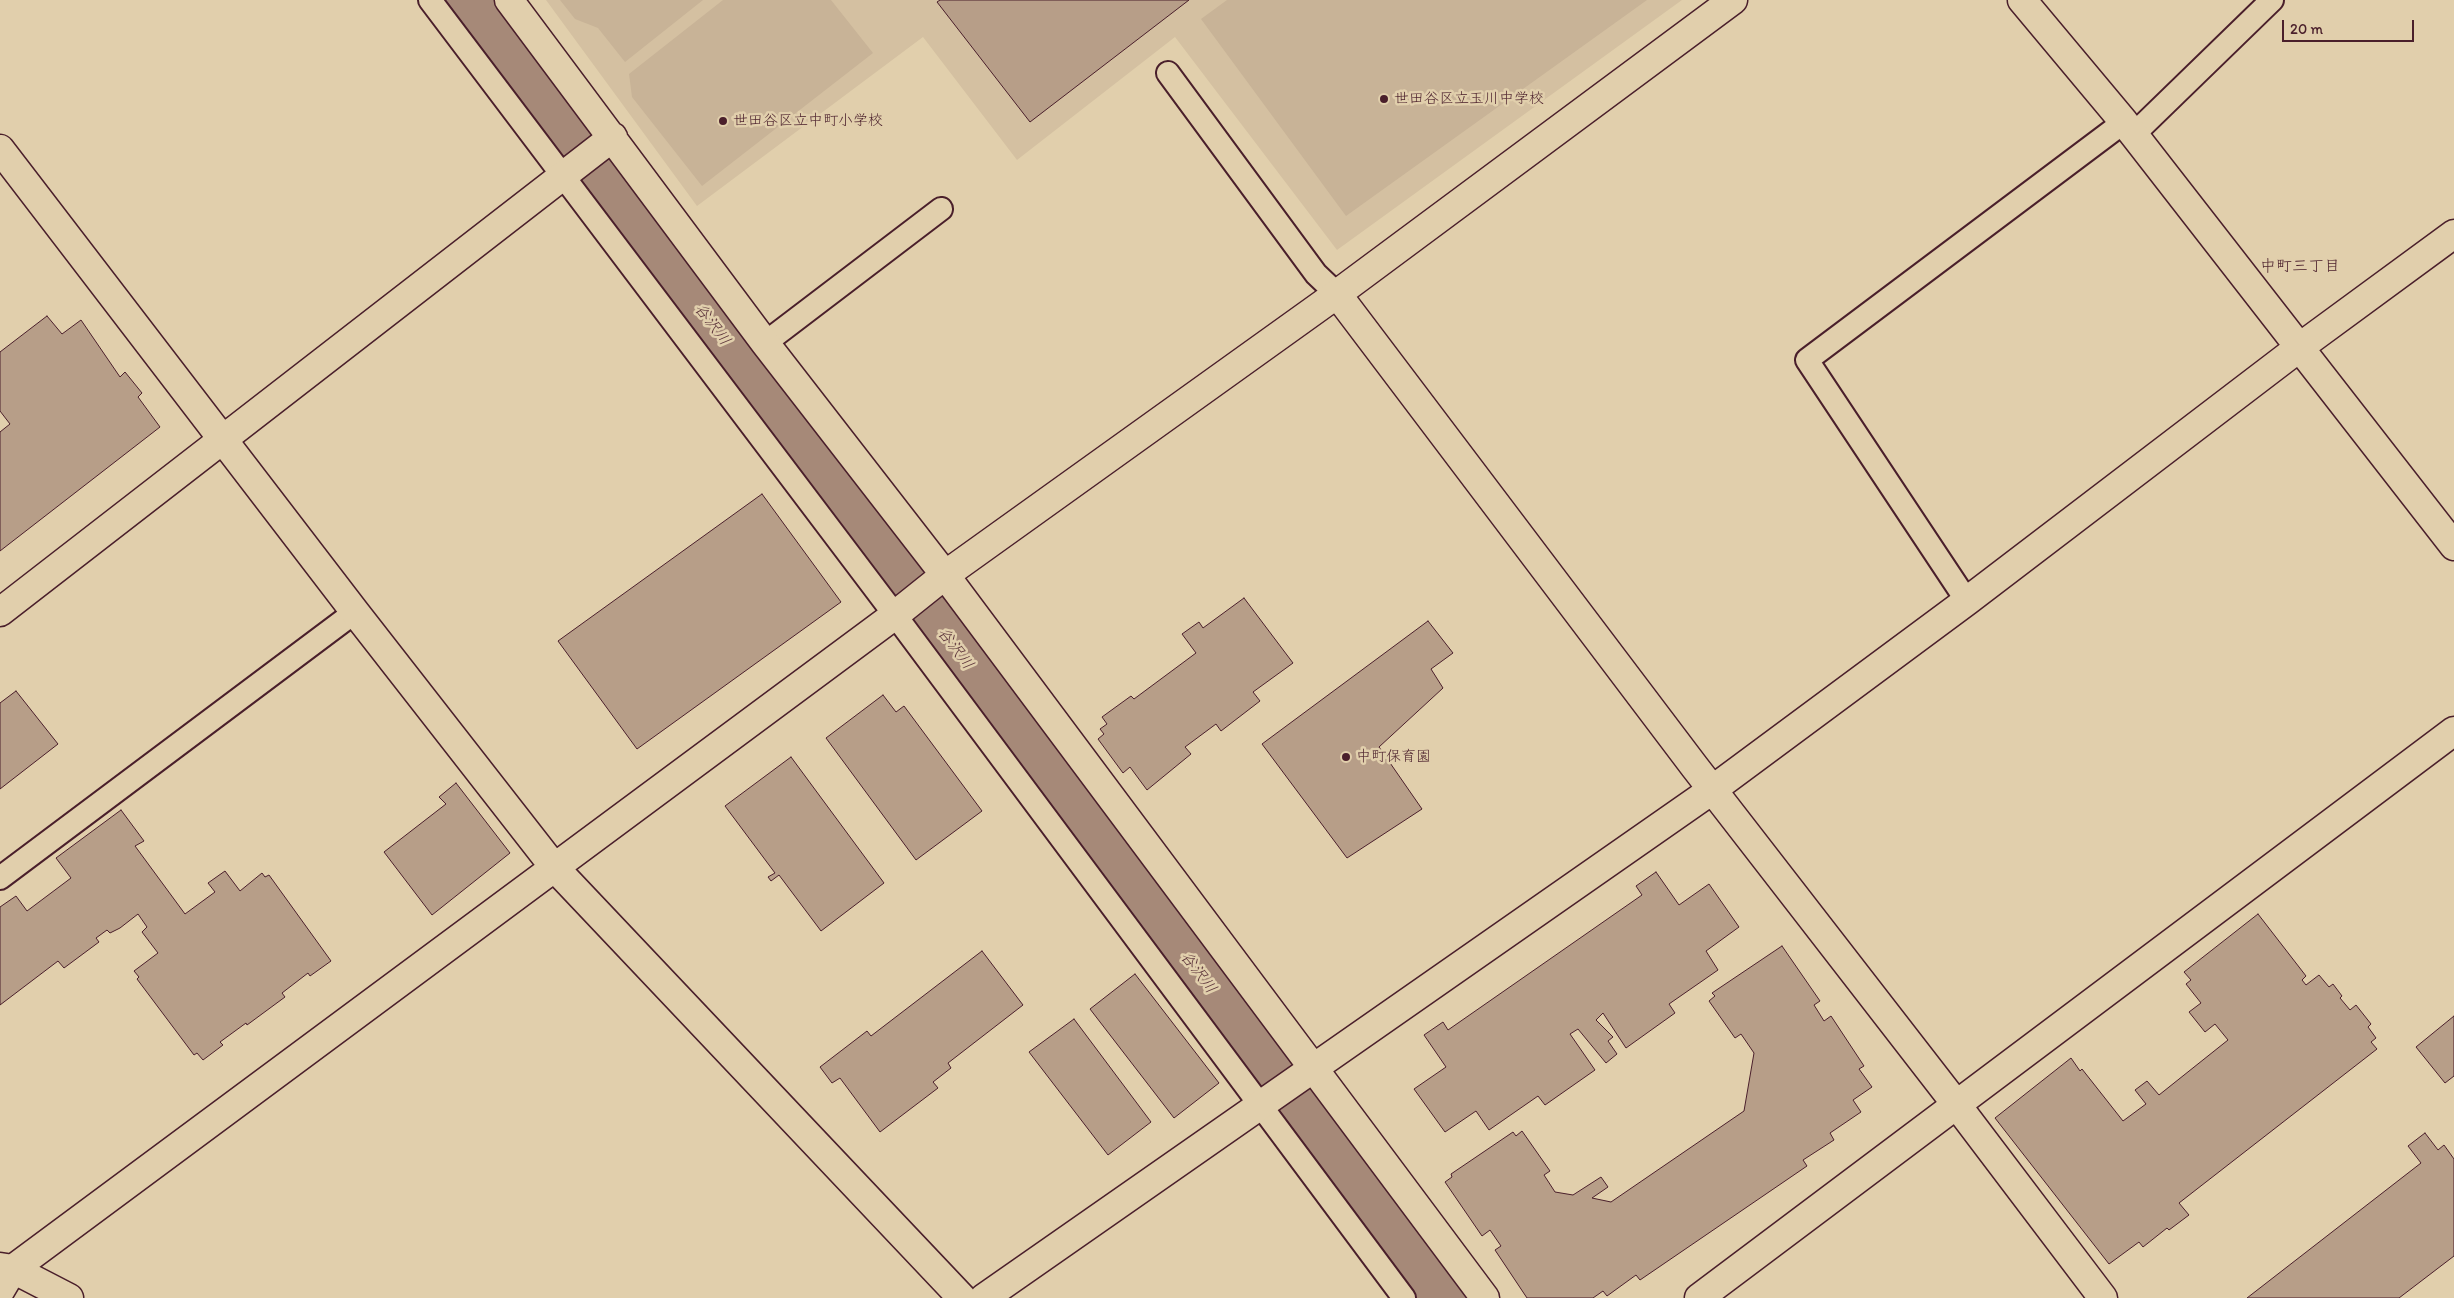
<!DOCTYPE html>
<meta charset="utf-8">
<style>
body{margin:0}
#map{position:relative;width:2454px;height:1298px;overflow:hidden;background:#e1cfac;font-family:Itim,sans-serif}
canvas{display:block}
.scale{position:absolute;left:2282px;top:20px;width:132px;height:22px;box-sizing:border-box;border:2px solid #4a1f2b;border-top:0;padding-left:6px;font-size:15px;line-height:18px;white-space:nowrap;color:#4a1f2b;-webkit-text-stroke:4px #e1cfac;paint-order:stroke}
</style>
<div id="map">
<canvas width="2454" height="1298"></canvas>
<div class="scale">20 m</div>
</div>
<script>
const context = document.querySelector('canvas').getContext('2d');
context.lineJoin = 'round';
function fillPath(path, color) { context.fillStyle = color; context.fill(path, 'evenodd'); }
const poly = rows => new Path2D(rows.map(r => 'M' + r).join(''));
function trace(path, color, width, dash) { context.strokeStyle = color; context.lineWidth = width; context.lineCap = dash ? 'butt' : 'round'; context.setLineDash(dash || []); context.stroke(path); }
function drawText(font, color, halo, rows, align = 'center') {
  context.font = font + ' Itim,"Klee One",sans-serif'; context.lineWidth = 5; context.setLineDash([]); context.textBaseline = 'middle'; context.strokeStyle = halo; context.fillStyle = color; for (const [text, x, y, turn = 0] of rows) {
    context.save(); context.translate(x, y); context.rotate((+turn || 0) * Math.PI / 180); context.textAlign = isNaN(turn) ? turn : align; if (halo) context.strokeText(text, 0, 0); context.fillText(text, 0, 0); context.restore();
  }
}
fillPath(poly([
 [546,0,1682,0,1337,250,1175,37,1017,160,923,37,697,206]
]), '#d4c0a1');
fillPath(poly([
 [560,0,703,0,625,62,598,28,575,19],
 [723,0,831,0,873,53,702,186,632,97,629,74],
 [1227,0,1647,0,1346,216,1201,19]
]), '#c8b397');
trace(poly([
 [469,0,1441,1298]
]), '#a68978', 80);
const building = poly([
 [940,0,1189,0,1030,122,937,2,940,0],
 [47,316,62,334,81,320,120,377,125,372,142,393,138,397,160,427,0,551,0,432,10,424,0,411,0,352,47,316],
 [762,494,841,602,637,749,558,641,762,494],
 [1244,598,1293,663,1253,692,1260,701,1221,731,1216,724,1185,747,1191,754,1147,790,1130,767,1123,773,1098,739,1104,734,1100,729,1107,724,1102,717,1131,696,1134,699,1196,653,1182,634,1199,622,1203,628,1244,598],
 [1428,621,1453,653,1431,669,1443,688,1379,747,1422,809,1347,858,1262,744,1428,621],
 [16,691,58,744,0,789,0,703,16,691],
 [883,695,896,712,904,706,982,811,916,860,826,738,883,695],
 [791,757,884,883,821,931,779,875,771,881,768,877,775,873,725,806,791,757],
 [456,783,510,853,432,915,384,852,446,804,439,797,456,783],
 [121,810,144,841,135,846,185,914,215,892,208,883,225,871,240,891,262,873,265,877,269,875,331,961,310,976,308,973,282,993,285,997,247,1025,246,1023,220,1042,223,1045,203,1060,197,1053,194,1055,137,979,139,977,134,971,158,953,142,932,147,927,138,914,120,928,110,933,107,930,96,938,99,942,64,968,58,961,0,1005,0,907,16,896,27,911,71,878,56,858,121,810],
 [1656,872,1679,905,1709,884,1739,927,1706,951,1718,970,1669,1004,1675,1013,1626,1048,1603,1013,1596,1020,1613,1037,1608,1041,1617,1054,1606,1063,1578,1029,1570,1034,1595,1070,1545,1105,1538,1096,1489,1130,1476,1111,1445,1132,1414,1089,1446,1067,1424,1035,1443,1022,1448,1030,1642,895,1636,886,1656,872],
 [2258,914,2306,976,2302,980,2306,985,2319,975,2329,987,2333,984,2342,996,2340,998,2350,1010,2356,1005,2371,1024,2368,1027,2376,1038,2371,1042,2377,1049,2179,1203,2189,1215,2169,1230,2167,1228,2143,1247,2139,1242,2109,1264,1995,1118,2071,1058,2080,1071,2082,1069,2123,1121,2146,1104,2135,1090,2147,1081,2159,1095,2228,1040,2215,1024,2205,1032,2189,1012,2201,1003,2186,984,2191,980,2184,972,2258,914],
 [1782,946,1820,1001,1814,1005,1824,1021,1831,1016,1864,1066,1859,1069,1872,1087,1853,1100,1861,1112,1830,1133,1834,1140,1803,1160,1807,1166,1640,1280,1636,1275,1607,1296,1603,1291,1593,1298,1527,1298,1495,1250,1501,1246,1490,1230,1482,1236,1445,1182,1452,1177,1451,1174,1513,1132,1516,1136,1522,1131,1550,1171,1544,1175,1555,1192,1573,1195,1601,1177,1608,1187,1592,1198,1611,1202,1744,1111,1754,1053,1741,1034,1735,1038,1709,1001,1715,996,1712,993,1782,946],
 [982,951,1023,1005,948,1063,951,1068,933,1082,938,1088,880,1132,840,1078,832,1083,820,1067,867,1031,871,1036,982,951],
 [1135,974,1219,1083,1174,1118,1090,1009,1135,974],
 [2454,1016,2454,1076,2445,1083,2416,1047,2454,1016],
 [1074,1019,1151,1122,1108,1155,1029,1052,1074,1019],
 [2425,1133,2438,1150,2444,1145,2454,1159,2454,1256,2399,1298,2247,1298,2421,1163,2408,1146,2425,1133]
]);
fillPath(building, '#b79e88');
trace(building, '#4a1f2b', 1);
const lane = poly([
 [430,0,895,615,1404,1298],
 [1168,73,1316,274,1337,294],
 [2133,135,2272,0],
 [765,343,941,209],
 [1967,601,1807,360,2124,122],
 [0,878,355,612]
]);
const street = poly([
 [509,0,765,343,945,575,1485,1298],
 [2022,0,2124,122,2454,546],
 [0,149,355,612,554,867,962,1298],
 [1337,294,1694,766,1956,1104,2103,1298],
 [0,612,613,137],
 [0,1267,13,1269,69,1298],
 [0,1291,13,1269,895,615,945,575,1337,294,1733,0],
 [984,1298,1712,790,1967,601,2300,347,2454,234],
 [1699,1298,2454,731]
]);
trace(lane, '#4a1f2b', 26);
trace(street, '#4a1f2b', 31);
trace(lane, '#e1cfac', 22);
trace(street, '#e1cfac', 28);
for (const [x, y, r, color] of [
 [1384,99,5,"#4a1f2b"],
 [723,121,5,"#4a1f2b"],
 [1346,757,5,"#4a1f2b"]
]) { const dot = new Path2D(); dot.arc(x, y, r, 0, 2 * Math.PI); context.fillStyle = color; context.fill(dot); trace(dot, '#e1cfac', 2); }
drawText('15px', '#4a1f2b', '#e1cfac', [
 ["世田谷区立玉川中学校",1394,99],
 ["世田谷区立中町小学校",733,121],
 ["中町保育園",1356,757]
], 'left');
drawText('16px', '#4a1f2b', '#e1cfac', [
 ["中町三丁目",2300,267]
]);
drawText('italic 16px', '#5c343a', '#e1cfac', [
 ["谷沢川",712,325,53],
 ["谷沢川",955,649,53],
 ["谷沢川",1198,973,53]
]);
</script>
